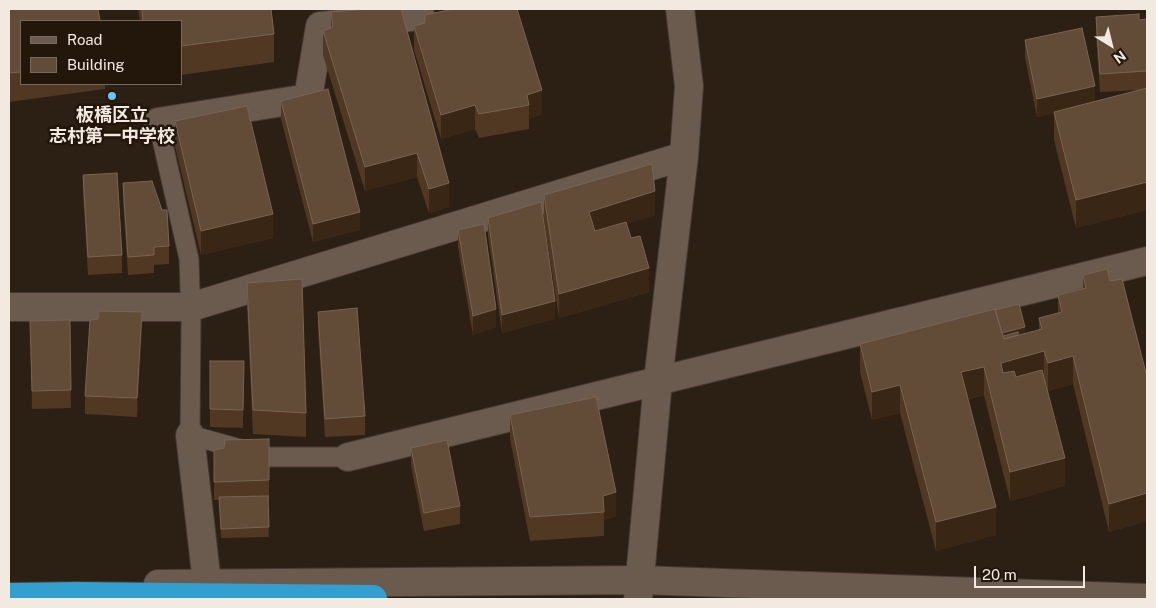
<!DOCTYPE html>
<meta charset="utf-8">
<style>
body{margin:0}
#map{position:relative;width:1156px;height:608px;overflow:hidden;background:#2c1f14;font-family:"Public Sans",sans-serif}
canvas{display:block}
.frame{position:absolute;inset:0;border:10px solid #f2e9e1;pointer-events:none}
.legend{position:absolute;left:20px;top:20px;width:162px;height:65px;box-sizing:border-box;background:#23160a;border:1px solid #766a60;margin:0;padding:6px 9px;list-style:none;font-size:15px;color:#f2e9e1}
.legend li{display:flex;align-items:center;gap:10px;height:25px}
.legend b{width:25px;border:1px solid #766a60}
.north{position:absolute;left:1086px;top:20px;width:50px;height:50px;-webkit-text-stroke:4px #23160a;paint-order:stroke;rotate:144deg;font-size:14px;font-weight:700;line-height:20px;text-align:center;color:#f2e9e1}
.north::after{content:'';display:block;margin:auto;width:18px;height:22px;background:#f2e9e1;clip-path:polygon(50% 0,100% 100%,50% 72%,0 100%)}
.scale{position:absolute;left:974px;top:566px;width:111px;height:22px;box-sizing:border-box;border:2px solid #f2e9e1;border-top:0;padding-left:6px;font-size:15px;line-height:18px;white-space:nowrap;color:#f2e9e1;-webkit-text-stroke:4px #23160a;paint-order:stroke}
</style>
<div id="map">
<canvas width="1156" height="608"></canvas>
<div class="frame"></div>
<ul class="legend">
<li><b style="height:6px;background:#6b5b4e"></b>Road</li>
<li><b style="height:14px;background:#624b37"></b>Building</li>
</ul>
<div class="north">N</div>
<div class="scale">20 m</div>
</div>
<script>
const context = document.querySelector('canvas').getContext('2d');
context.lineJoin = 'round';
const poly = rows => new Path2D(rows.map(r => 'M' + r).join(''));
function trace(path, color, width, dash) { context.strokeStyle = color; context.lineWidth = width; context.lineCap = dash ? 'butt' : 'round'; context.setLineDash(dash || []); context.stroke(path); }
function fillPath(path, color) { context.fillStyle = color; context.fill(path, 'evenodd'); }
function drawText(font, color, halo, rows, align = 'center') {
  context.font = font + ' "Public Sans","Noto Sans JP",sans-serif'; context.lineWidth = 5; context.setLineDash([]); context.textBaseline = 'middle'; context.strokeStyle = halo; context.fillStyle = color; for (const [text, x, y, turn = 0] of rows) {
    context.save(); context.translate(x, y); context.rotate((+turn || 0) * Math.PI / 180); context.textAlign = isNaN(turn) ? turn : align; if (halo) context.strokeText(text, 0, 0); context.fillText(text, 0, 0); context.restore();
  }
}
const service = poly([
 [158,122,189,259,191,320,190,435,269,457,348,457]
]);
const minor = poly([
 [158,122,308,98,320,26,420,16,419,9],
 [9,307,191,307,684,156],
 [190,435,207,583],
 [348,457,1147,261],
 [638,599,658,381,684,156,689,86,680,9]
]);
const tertiary = poly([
 [158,584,640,580,1147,598]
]);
const motorway = poly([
 [9,597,75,596,373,599]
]);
trace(service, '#453a33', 21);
trace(minor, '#453a33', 30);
trace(tertiary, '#453a33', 30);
trace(motorway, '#453a33', 30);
trace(service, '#6b5b4e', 19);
trace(minor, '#6b5b4e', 28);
trace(tertiary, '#6b5b4e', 28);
trace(motorway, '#329fce', 28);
fillPath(poly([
 [9,9,21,21,21,84,105,84,105,89,9,102],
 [138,9,271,9,274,34,274,62,181,75,181,21,140,21],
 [369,9,449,207,429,213,417,177,365,191,323,55,323,31,331,28,331,12],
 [1096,17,1139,20,1147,19,1147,210,1076,228,1054,140,1054,113,1037,117,1025,58,1025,40,1095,102,1140,90,1100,92,1096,35],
 [414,26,542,114,529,119,529,129,479,138,475,129,441,139,414,50],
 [281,101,360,230,313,242,281,119],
 [175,121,273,238,201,255,175,146],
 [83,175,122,255,122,273,88,275,83,193],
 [123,183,169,246,169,264,154,265,154,273,128,275,123,201],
 [544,195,655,215,626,224,649,292,559,318,544,219],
 [488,218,555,319,502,333,488,236],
 [458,230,496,327,473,335,458,248],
 [1083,275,1110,281,1147,377,1147,521,1109,532,1073,384,1048,391,1065,486,1010,501,984,395,968,399,996,535,936,551,900,413,872,420,860,372,860,344,1025,333,1039,330,1039,318,1058,313,1058,295,1083,288],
 [247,283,306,413,306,437,253,434,247,307],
 [318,312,365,416,365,435,325,437,318,330],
 [70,320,71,408,32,409,30,321],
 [142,330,137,417,85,414,85,396],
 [210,361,244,361,243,428,210,427],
 [510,415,616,516,604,520,604,536,530,541,510,439],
 [269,439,269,499,268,499,269,537,221,538,219,500,214,500,214,450],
 [411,448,460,506,460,524,424,531,411,466]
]), '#503822');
fillPath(poly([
 [1095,86,1095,104,1037,117,1037,99],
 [542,90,542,114,529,119,529,105,527,95],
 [475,105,475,129,441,139,441,115],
 [417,153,417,177,365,191,365,167],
 [1147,182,1147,210,1076,228,1076,200],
 [449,183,449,207,429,213,429,189],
 [655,191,655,215,589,236,589,212],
 [360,212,360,230,313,242,313,224],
 [273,214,273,238,201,255,201,231],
 [649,268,649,292,559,318,559,294],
 [555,301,555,319,502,333,502,315],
 [496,309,496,327,473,335,473,316],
 [142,312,142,330,137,417,137,398],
 [1025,327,1025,337,1001,337,999,333],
 [1044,351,1044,380,1001,391,1001,363],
 [1073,356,1073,384,1048,391,1048,363],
 [984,367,984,395,961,400,961,372],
 [900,385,900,413,872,420,872,392],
 [1065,458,1065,486,1010,501,1010,472],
 [616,492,616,516,604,520,603,496],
 [1147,493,1147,521,1109,532,1109,504],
 [996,507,996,535,936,551,936,522]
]), '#3a2614');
const building = poly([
 [9,9,98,9,100,21,21,21,21,72,9,73,9,9],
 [142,9,271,9,274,34,181,46,181,21,143,21,142,9],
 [369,9,401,9,449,183,429,189,417,153,365,167,323,31,333,27,331,12,369,9],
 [453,9,517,9,542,90,527,95,529,105,479,114,475,105,441,115,414,26,425,23,425,15,453,9],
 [1139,14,1139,20,1147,19,1147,71,1100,74,1096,17,1139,14],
 [1082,28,1095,86,1037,99,1025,40,1082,28],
 [1147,88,1147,182,1076,200,1054,112,1147,88],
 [328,89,360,212,313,224,281,101,328,89],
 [247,106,273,214,201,231,175,121,247,106],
 [652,164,655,191,589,212,595,231,626,222,631,238,640,236,649,268,559,294,544,195,652,164],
 [117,173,122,255,88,257,83,175,117,173],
 [152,181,162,210,167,210,169,246,154,247,154,255,128,257,123,183,152,181],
 [541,202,555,301,502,315,488,218,541,202],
 [484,224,496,309,473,316,458,230,484,224],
 [1107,269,1110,281,1122,279,1147,377,1147,493,1109,504,1073,356,1048,363,1044,351,1001,363,1003,373,1014,371,1016,377,1042,370,1065,458,1010,472,984,367,961,372,996,507,936,522,900,385,872,392,860,344,995,309,1004,339,1042,329,1039,318,1062,312,1058,295,1086,288,1083,275,1107,269],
 [302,279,306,413,253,410,247,283,302,279],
 [1019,304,1025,327,1002,333,995,310,1019,304],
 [357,308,365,416,325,419,318,312,357,308],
 [99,311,142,312,137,398,85,396,90,320,98,319,99,311],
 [70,320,71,390,32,391,30,321,70,320],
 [1018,332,1018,335,1004,339,1003,336,1018,332],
 [210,361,244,361,243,410,210,409,210,361],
 [596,397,616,492,603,496,604,512,530,517,510,415,596,397],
 [269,439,269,480,214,482,214,450,224,448,225,440,269,439],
 [447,440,460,506,424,513,411,448,447,440],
 [268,496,269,527,221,529,219,497,268,496]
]);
fillPath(building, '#624b37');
trace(building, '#786452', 1);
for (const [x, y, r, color] of [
 [112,96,5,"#68c4f0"]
]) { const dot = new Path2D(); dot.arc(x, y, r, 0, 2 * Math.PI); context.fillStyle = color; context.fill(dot); trace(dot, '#23160a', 2); }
drawText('bold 18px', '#f2e9e1', '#23160a', [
 ["板橋区立",112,115],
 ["志村第一中学校",112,136]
]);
</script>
